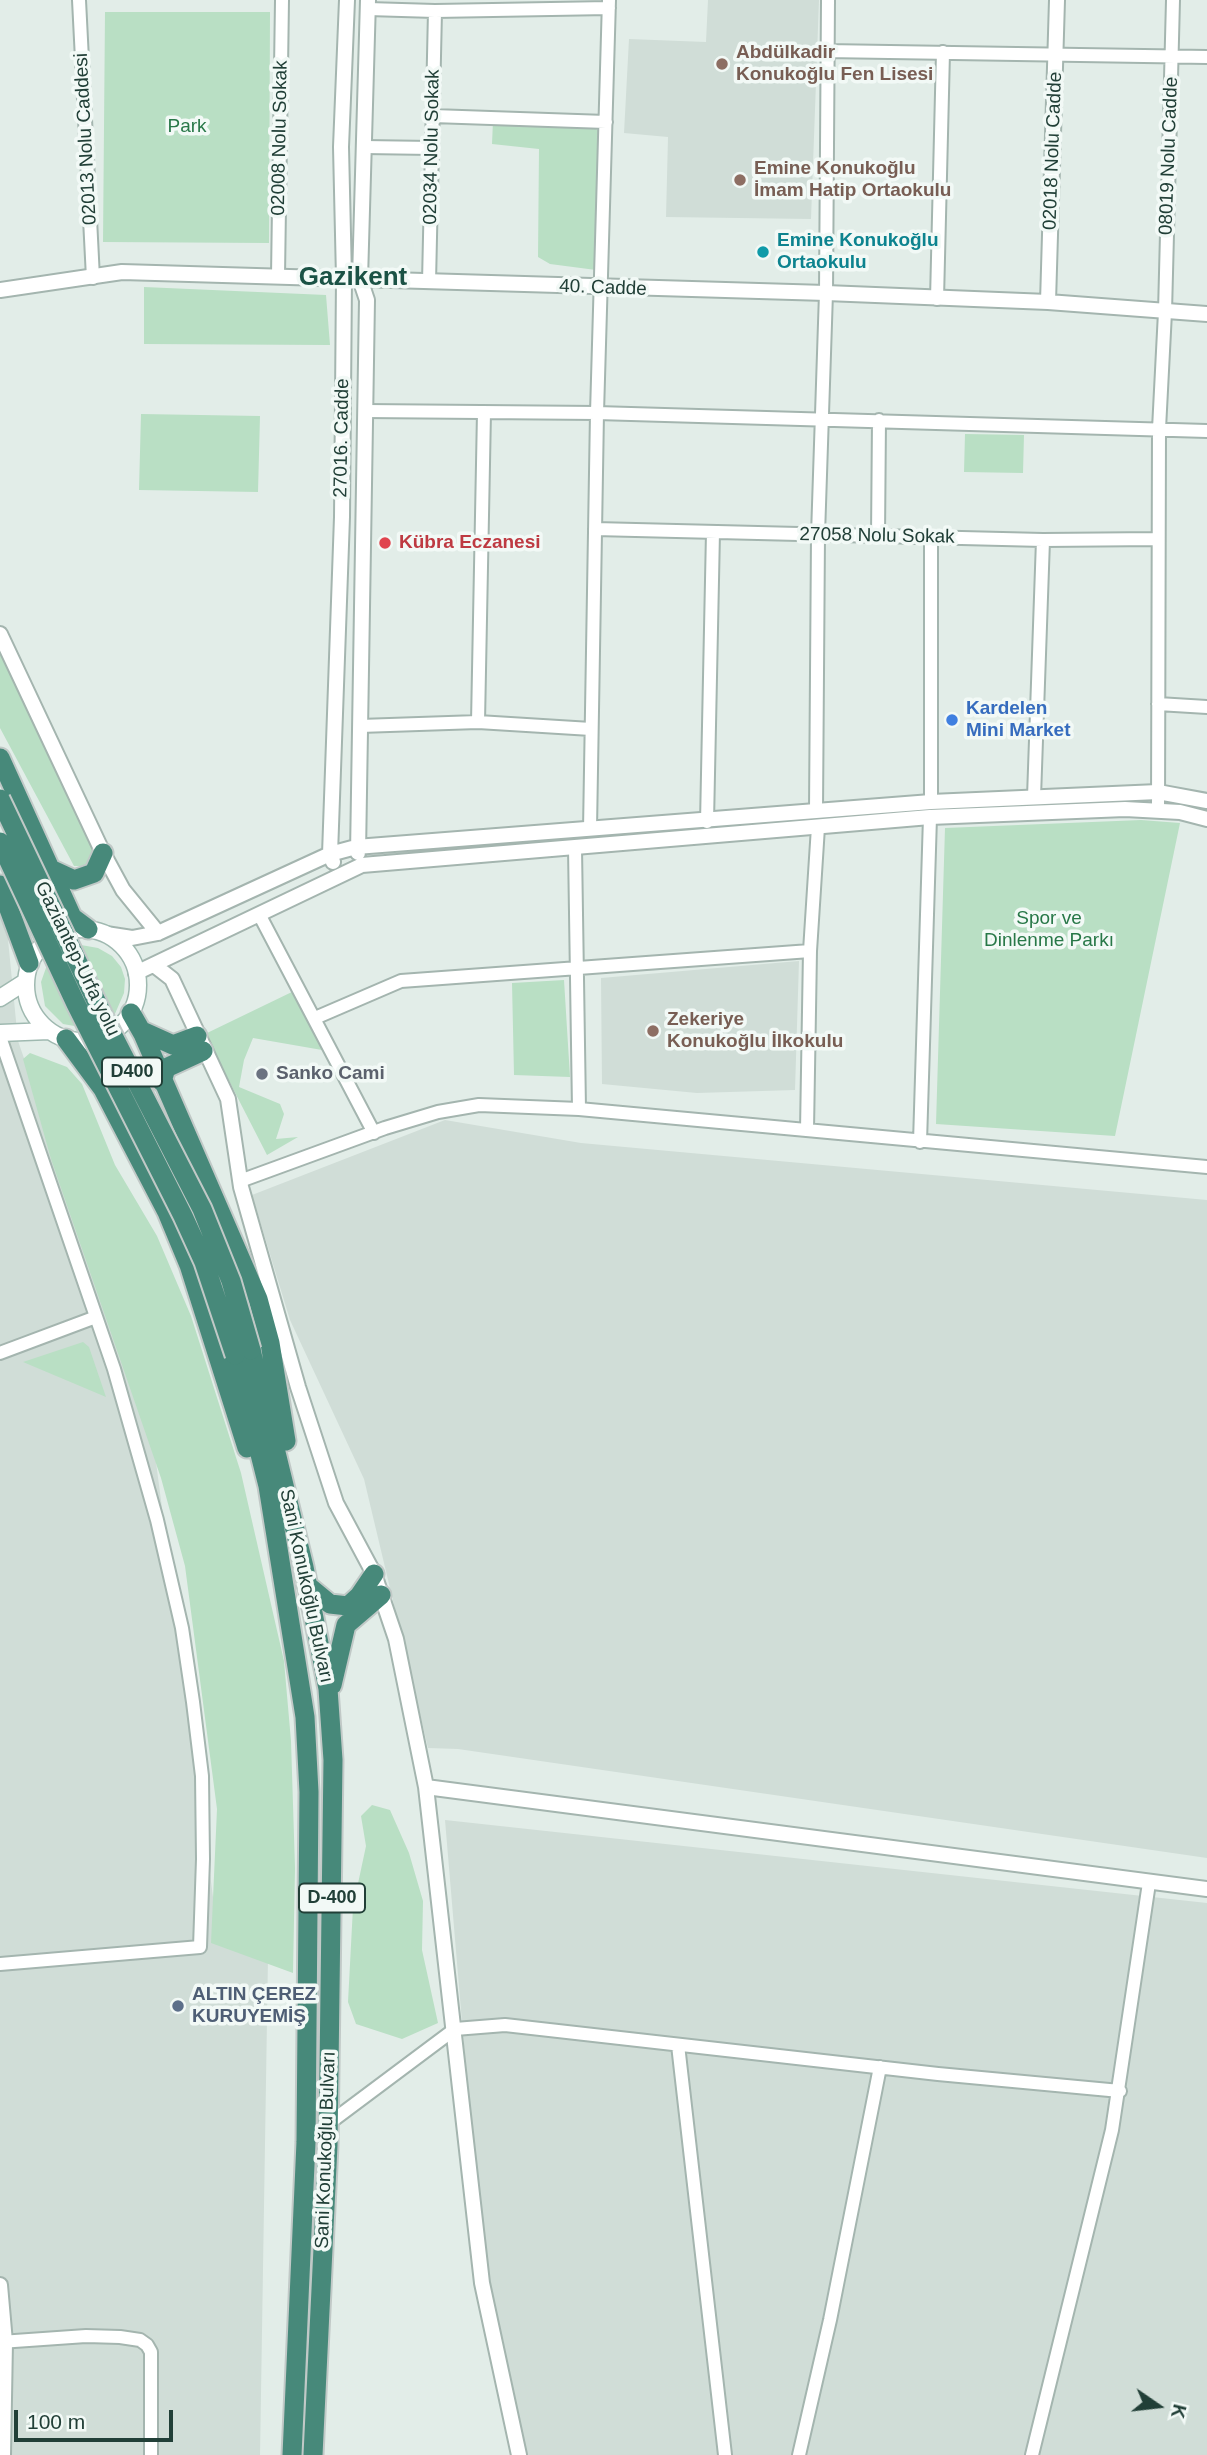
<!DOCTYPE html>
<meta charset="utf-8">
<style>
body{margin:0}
#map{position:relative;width:1207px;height:2455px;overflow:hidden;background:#e2ede8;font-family:Helvetica,sans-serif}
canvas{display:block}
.north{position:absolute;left:1123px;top:2371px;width:70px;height:70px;-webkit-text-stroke:5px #f2f9f6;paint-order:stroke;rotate:104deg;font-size:19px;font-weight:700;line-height:28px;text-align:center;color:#213f37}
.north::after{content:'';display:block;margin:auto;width:24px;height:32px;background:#213f37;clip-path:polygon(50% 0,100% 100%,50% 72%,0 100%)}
.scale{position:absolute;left:14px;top:2410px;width:159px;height:32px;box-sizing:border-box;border:4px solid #213f37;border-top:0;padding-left:9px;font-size:21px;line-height:24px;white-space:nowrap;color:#213f37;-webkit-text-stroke:5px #f2f9f6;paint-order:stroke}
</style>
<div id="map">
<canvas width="1207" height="2455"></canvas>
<div class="north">K</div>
<div class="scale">100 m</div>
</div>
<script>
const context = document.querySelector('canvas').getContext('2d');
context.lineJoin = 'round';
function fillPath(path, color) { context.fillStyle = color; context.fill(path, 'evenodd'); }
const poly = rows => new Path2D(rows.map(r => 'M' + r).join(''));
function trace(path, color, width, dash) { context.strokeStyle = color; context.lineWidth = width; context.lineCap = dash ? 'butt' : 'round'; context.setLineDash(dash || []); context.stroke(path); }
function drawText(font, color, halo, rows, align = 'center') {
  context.font = font + ' Helvetica,sans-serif'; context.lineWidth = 7; context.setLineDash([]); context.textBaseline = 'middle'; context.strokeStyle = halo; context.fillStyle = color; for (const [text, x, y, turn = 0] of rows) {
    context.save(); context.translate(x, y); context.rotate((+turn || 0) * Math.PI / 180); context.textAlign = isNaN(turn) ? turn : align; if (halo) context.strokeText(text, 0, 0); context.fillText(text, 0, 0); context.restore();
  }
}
fillPath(poly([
 [708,0,819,0,811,219,666,217,668,137,624,133,629,39,706,42],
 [0,882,3,889,18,1041,151,1424,213,1897,268,1957,260,2455,0,2455],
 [799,961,795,1090,697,1093,602,1084,601,978],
 [445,1120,581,1143,1207,1200,1207,1858,458,1749,428,1748,364,1479,290,1320,252,1195],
 [445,1820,1207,1903,1207,2455,510,2455,485,2296]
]), '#d0ddd7');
fillPath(poly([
 [105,12,270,12,269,243,103,242],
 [493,121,586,125,598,130,596,270,550,264,538,257,539,149,492,144],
 [144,287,326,295,330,345,144,344],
 [141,414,260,416,258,492,139,490],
 [965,434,1024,435,1023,473,964,472],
 [0,649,77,812,97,862,92,866,74,866,0,728],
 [1141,820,1180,823,1115,1136,936,1124,945,828],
 [81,945,98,948,112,956,121,967,125,979,124,993,114,1016],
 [47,965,80,1027,63,1024,45,1006,41,982],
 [564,980,570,1077,514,1075,512,983],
 [296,990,322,1050,253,1038,244,1060,239,1087,280,1104,284,1114,276,1139,298,1137,267,1155,205,1034],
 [30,1053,67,1067,82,1084,115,1165,157,1236,191,1316,241,1473,284,1661,291,1741,295,1868,293,1973,211,1943,217,1809,185,1566,161,1478,51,1159,23,1059],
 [83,1342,89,1347,106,1397,23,1362],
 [372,1805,390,1810,409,1853,423,1901,422,1950,438,2023,402,2039,356,2024,348,2002,353,1907,366,1846,361,1816]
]), '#b9dfc4');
const minor = poly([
 [79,0,93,278],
 [368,9,435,11,609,8],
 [826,51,1207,57],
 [433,116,606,122],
 [364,147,432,148],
 [278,276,282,0],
 [429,282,435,11],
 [937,299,943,52],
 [365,411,597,413,1207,431],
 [595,529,1043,540,1158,539],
 [878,536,879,420],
 [1158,704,1207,707],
 [478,722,484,412],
 [360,726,478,722,591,729],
 [1034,797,1043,540],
 [931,802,931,537],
 [1158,809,1159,429,1165,312,1173,0],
 [816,810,818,535,826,293,828,0],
 [707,822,713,532],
 [590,829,597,413,609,0],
 [575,848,579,1109],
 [259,914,374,1133],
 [315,1018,401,981,810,951],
 [0,1037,114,1369,157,1520,182,1628,193,1702,202,1776,203,1859,200,1947,0,1964],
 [807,1130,810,951,818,827],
 [920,1142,930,817],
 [240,1181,385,1128,438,1112,479,1105,579,1109,1207,1167],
 [0,1353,96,1317],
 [678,2045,725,2455],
 [328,2124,455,2029,505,2025,938,2074,1120,2091],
 [0,2342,86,2336,120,2337,140,2340,147,2345,151,2352,151,2455],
 [799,2455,830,2320,880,2067],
 [1032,2455,1112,2130,1149,1883]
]);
const tertiary = poly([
 [0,290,122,272,826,293,1048,302,1207,314],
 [1048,302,1057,0],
 [0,634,103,853,123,890,158,933],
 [358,853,367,300,360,279,368,0],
 [333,862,330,854,342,517,344,278,341,147,347,0],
 [106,934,132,938,158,933,330,854,356,847,931,802,1158,792,1207,801],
 [154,965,172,979,228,1099,241,1187,298,1387,336,1503,374,1574,396,1639,426,1787,482,2283,519,2455],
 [136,973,362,865,930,817,1125,809,1180,812,1207,819],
 [426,1787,1207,1889],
 [0,2285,5,2342,3,2455]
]);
const secondary = poly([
 '26 985a56 56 0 1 1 112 0a56 56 0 1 1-112 0Z',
 [0,998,25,982],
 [0,1033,49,1031]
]);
const trunk = poly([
 [0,758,72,917,88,929],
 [48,868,74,880,94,873,103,853],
 [0,885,29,963],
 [131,1013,143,1034,258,1299,270,1343,286,1441],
 [142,1031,173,1045,197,1036],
 [66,1039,103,1089,167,1212,189,1265,247,1448],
 [162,1082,166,1068,203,1051],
 [251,1350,304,1567,328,1689,333,1760,328,2145,313,2455],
 [235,1355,268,1486,305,1717,309,1792,306,2142,292,2455],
 [307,1585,330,1604,348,1606,359,1596,374,1574],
 [332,1685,346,1625,381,1595]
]);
trace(minor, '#a4b5af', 16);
trace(tertiary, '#a4b5af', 18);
trace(secondary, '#9fb9b0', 19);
trace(trunk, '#c1c9c7', 23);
trace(minor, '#fff', 12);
trace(tertiary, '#fff', 14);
trace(secondary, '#fff', 16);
trace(trunk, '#47897a', 19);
const trunkBridge = poly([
 [0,799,107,1024,202,1209,231,1281,251,1350],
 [0,842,76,1004,183,1216,204,1262,235,1355]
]);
trace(trunkBridge, '#c1c9c7', 23, []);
trace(trunkBridge, '#47897a', 19);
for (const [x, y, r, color] of [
 [722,64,7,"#8d6e63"],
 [740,180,7,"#8d6e63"],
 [763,252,7,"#0f9aa8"],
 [385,543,7,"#e0444e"],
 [952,720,7,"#3f7fe0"],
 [653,1031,7,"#8d6e63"],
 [262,1074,7,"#6b7280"],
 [178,2006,7,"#5c6f8a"]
]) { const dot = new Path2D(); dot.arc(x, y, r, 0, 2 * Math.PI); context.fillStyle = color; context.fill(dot); trace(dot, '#f2f9f6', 2.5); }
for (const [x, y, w] of [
 [132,1072,60],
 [332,1898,66]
]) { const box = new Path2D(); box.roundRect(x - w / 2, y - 14.5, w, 29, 5); context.fillStyle = '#f2f9f6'; context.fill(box); trace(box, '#213f37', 2); }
drawText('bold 18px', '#213f37', null, [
 ["D400",132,1072],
 ["D-400",332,1898]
]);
drawText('bold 19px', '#785e54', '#f2f9f6', [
 ["Abdülkadir",736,53],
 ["Konukoğlu Fen Lisesi",736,75],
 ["Emine Konukoğlu",754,169],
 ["İmam Hatip Ortaokulu",754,191],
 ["Zekeriye",667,1020],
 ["Konukoğlu İlkokulu",667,1042]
], 'left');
drawText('19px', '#287848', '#f2f9f6', [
 ["Park",187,127],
 ["Spor ve",1049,919],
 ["Dinlenme Parkı",1049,941]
]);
drawText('19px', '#213f37', '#f2f9f6', [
 ["02008 Nolu Sokak",280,138,-89],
 ["02013 Nolu Caddesi",86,139,-93],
 ["02034 Nolu Sokak",432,147,-89],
 ["02018 Nolu Cadde",1053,151,-88],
 ["08019 Nolu Cadde",1169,156,-88],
 ["40. Cadde",603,288,2],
 ["27016. Cadde",342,438,-89],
 ["27058 Nolu Sokak",877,536,1],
 ["Gaziantep-Urfa yolu",77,959,64],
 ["Sani Konukoğlu Bulvarı",306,1586,78],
 ["Sani Konukoğlu Bulvarı",326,2150,-88]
]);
drawText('bold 19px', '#0d838f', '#f2f9f6', [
 ["Emine Konukoğlu",777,241],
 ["Ortaokulu",777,263]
], 'left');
drawText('bold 19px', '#be3a42', '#f2f9f6', [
 ["Kübra Eczanesi",399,543]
], 'left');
drawText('bold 19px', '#366cbe', '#f2f9f6', [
 ["Kardelen",966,709],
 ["Mini Market",966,731]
], 'left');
drawText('bold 19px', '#5b616d', '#f2f9f6', [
 ["Sanko Cami",276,1074]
], 'left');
drawText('bold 19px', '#4e5e75', '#f2f9f6', [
 ["ALTIN ÇEREZ",192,1995],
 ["KURUYEMİŞ",192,2017]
], 'left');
drawText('bold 26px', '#1b5245', '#f2f9f6', [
 ["Gazikent",353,278]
]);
</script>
